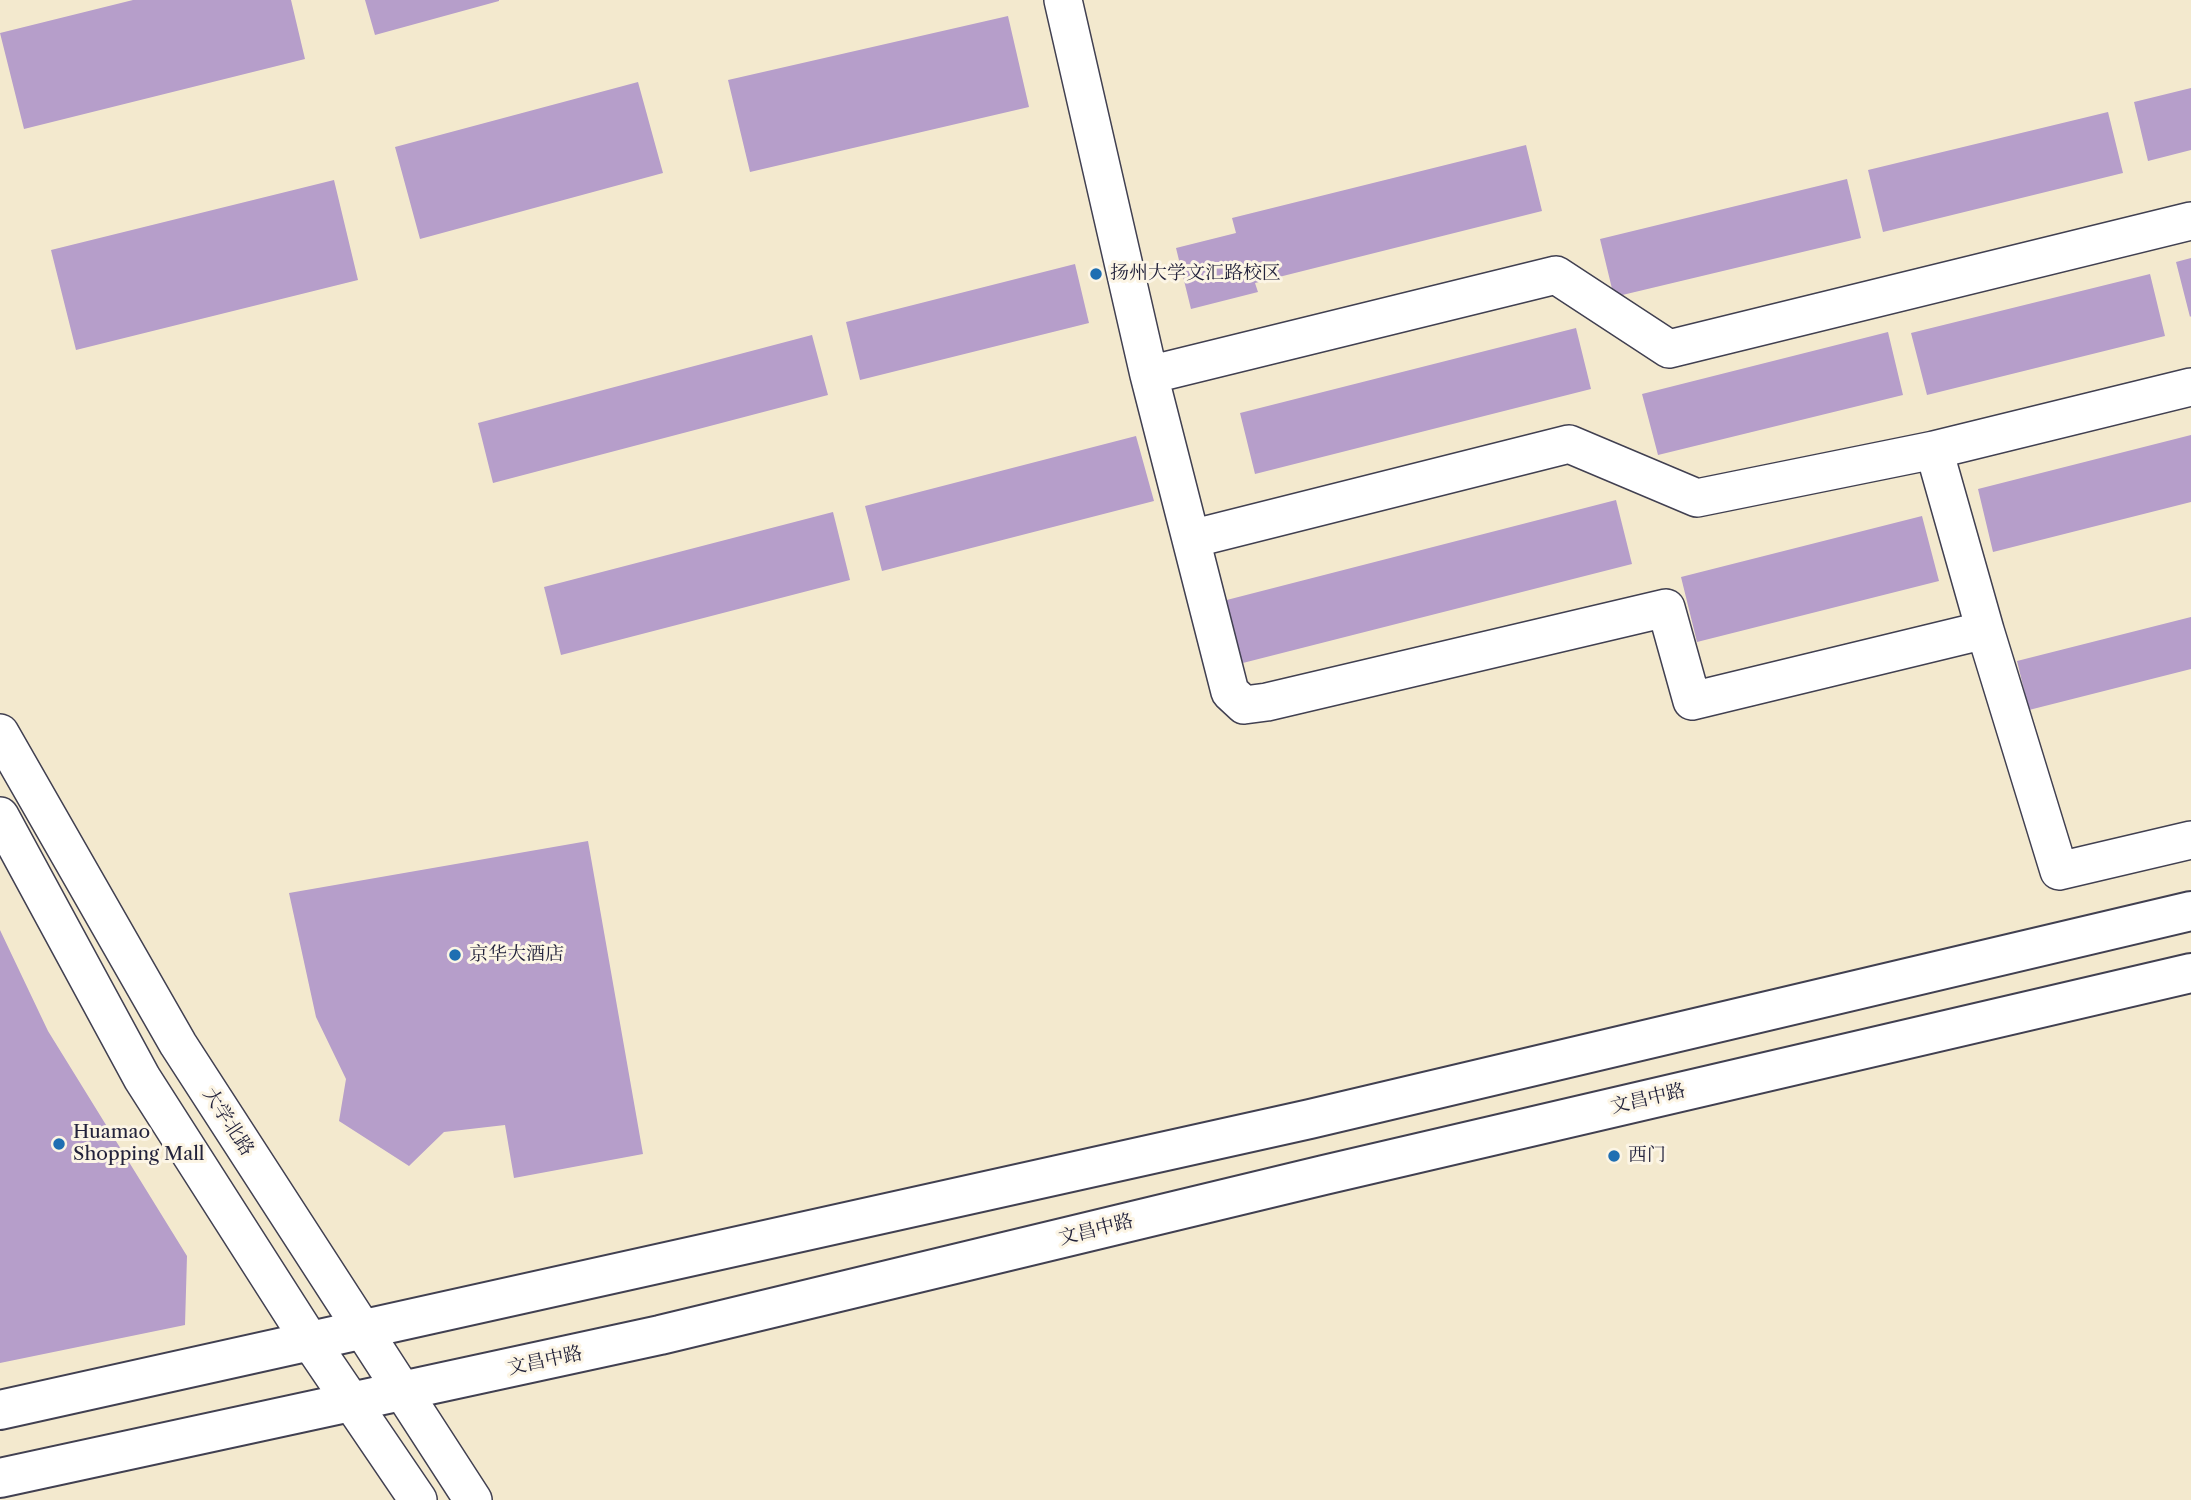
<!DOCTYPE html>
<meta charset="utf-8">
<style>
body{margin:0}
canvas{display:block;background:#f3e9ce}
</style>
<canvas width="2191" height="1500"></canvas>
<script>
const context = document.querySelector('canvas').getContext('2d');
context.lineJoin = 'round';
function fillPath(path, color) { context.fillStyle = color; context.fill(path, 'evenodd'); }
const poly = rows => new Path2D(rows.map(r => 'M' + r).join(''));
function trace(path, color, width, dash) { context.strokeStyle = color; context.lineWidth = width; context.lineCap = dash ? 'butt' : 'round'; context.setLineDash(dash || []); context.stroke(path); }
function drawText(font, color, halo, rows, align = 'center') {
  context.font = font + ' "Libre Caslon Text","Noto Serif SC",serif'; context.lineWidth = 6; context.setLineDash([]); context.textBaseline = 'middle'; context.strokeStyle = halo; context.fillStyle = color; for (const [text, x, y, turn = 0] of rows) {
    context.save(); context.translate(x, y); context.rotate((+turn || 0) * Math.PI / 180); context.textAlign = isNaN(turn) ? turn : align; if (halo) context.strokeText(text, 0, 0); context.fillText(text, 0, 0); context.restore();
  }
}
fillPath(poly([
 [133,0,291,0,305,59,24,129,0,33],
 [365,0,499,0,499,1,375,35],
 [1008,16,1029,107,750,172,728,80],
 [638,82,663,173,420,239,395,147],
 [2191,88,2191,150,2148,161,2134,102],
 [2108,112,2123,173,1883,232,1868,170],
 [1526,145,1542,211,1255,283,1258,292,1191,309,1176,248,1236,233,1232,218],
 [1847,179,1861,238,1614,297,1600,239],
 [334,180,358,280,76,350,51,250],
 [2191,258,2191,316,2190,317,2176,262],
 [1075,264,1089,323,860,380,846,322],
 [2150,274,2165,336,1927,395,1911,333],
 [1576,328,1591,389,1255,474,1240,413],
 [1888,332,1903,395,1658,455,1642,394],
 [812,335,828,395,493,483,478,423],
 [2191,435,2191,502,1993,552,1978,489],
 [1136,436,1154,501,882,571,865,506],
 [1616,500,1632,564,1231,666,1215,603],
 [833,512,850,580,561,655,544,587],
 [1922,516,1939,581,1697,642,1681,577],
 [2191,617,2191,669,2029,710,2017,661],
 [588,841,643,1154,514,1178,505,1125,444,1132,409,1166,339,1121,346,1079,316,1017,289,893],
 [0,930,48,1031,187,1256,185,1325,0,1363]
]), '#b69eca');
const minor = poly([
 [1063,0,1149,375,1230,692,1244,705,1267,702,1666,608,1692,701,1985,630,2059,871,2191,840],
 [1149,375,1556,275,1669,349,2191,221],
 [1934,450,2191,387],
 [1191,539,1569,444,1697,498,1934,450,1985,630],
 [0,733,178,1044,473,1500],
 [0,816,142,1078,310,1341,418,1500]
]);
const major = poly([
 [0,1410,1310,1119,2191,911],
 [0,1478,660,1335,1324,1175,2191,973]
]);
trace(minor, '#414051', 40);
trace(major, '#414051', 42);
trace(minor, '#fff', 37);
trace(major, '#fff', 38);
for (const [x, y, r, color] of [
 [1096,274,7,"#1f6fb2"],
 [455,955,7,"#1f6fb2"],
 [59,1144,7,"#1f6fb2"],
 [1614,1156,7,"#1f6fb2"]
]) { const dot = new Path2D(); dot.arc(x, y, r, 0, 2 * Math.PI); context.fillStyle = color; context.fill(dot); trace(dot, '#fcf5e5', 2.5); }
drawText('19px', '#22223b', '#fcf5e5', [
 ["扬州大学文汇路校区",1110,274],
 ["京华大酒店",469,955],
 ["Huamao",73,1133],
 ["Shopping Mall",73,1155],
 ["西门",1628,1156]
], 'left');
drawText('19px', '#22223b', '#fcf5e5', [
 ["文昌中路",1648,1099,-13],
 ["大学北路",228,1122,57],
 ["文昌中路",1096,1230,-14],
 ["文昌中路",545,1361,-12]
]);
</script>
